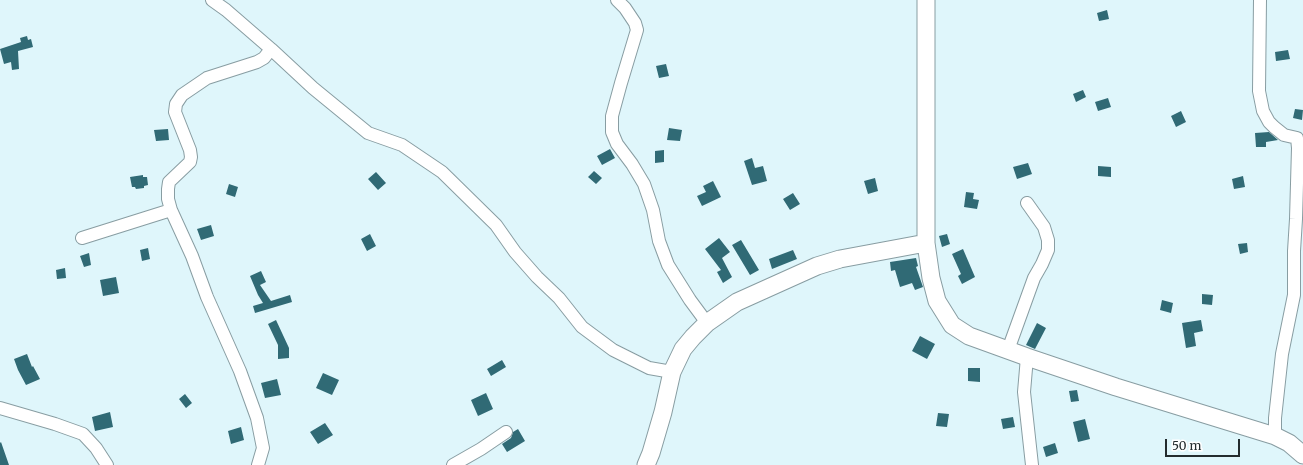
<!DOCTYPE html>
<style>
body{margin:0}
#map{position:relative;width:1303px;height:465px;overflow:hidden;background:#dff6fb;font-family:Merriweather,serif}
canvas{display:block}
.scale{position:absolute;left:1165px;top:439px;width:75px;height:18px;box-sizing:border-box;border:2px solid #232c2e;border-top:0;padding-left:5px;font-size:12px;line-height:14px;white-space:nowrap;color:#232c2e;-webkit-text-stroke:3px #fff;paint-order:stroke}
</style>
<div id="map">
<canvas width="1303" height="465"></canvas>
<div class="scale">50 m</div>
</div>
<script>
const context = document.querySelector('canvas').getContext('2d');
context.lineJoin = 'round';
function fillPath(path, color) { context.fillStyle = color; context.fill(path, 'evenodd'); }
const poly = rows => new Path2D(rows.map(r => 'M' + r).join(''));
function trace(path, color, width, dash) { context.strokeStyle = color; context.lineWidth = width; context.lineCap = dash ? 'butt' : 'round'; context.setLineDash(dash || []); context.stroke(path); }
fillPath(poly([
 [1107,10,1109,19,1099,21,1097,13],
 [27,36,28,40,31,39,33,47,18,51,19,69,12,70,11,62,4,64,0,49,21,42,20,38],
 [1288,50,1290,59,1276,61,1275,52],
 [666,64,669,76,659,78,656,66],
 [1083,90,1086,97,1076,102,1073,94],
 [1108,98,1111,107,1098,111,1095,102],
 [1295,109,1303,110,1302,120,1293,118],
 [1181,111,1186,122,1176,127,1171,116],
 [669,128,682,130,680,141,667,140],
 [168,129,169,140,156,141,154,130],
 [1269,132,1278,140,1266,142,1266,147,1256,147,1255,133],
 [610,149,615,158,602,165,597,156],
 [664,150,664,162,655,163,655,151],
 [752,158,755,168,763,166,767,181,752,185,744,161],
 [1028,163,1032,174,1017,179,1013,167],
 [1098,166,1111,167,1111,177,1098,176],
 [594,171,602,178,596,184,588,177],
 [376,172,386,183,378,190,368,179],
 [143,175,143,177,147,177,148,185,144,186,144,188,136,189,135,187,132,187,130,177],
 [1243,176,1245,187,1234,189,1232,179],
 [875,178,878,191,868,194,864,181],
 [713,181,721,197,702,206,697,196,706,192,703,186],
 [229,184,238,187,235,197,226,194],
 [966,192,974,193,973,199,979,200,977,209,964,207],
 [793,193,800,204,790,210,783,199],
 [211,225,214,236,201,240,197,229],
 [370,234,376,246,367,251,361,239],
 [947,234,950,244,942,247,939,236],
 [719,238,730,252,722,258,732,277,723,283,717,272,721,270,705,249],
 [741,240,759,270,750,275,732,245],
 [1247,243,1248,252,1240,254,1238,244],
 [148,248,150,259,142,261,140,250],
 [963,249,975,277,962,284,958,276,961,274,952,254],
 [793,250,797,259,772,269,769,259],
 [89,253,91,265,84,267,80,256],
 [916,258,918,266,916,267,923,287,915,290,912,283,900,287,895,270,891,271,890,262],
 [65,268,66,278,57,279,56,270],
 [261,271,266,282,260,285,271,301,290,295,292,302,255,313,253,306,263,303,258,295,250,276],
 [116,277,119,293,103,296,100,280],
 [1202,294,1213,295,1212,305,1202,304],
 [1162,300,1173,303,1171,313,1160,310],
 [276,320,289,348,289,358,278,359,278,345,268,324],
 [1201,320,1203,331,1194,333,1196,346,1186,348,1182,323],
 [1037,323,1046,328,1035,349,1026,345],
 [920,336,935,344,927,359,912,351],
 [27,354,32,367,33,366,40,379,26,385,18,370,14,359],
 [502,360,506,367,491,376,487,369],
 [968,368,980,368,980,382,968,381],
 [323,373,339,380,332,395,316,388],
 [277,379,281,395,265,398,261,383],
 [1077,390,1079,401,1071,402,1069,391],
 [486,393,493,409,478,416,471,400],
 [185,394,192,403,186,408,179,399],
 [110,412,113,427,95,431,92,417],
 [938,413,949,414,947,427,936,426],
 [1013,417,1015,427,1003,429,1001,419],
 [1085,419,1090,439,1078,442,1073,422],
 [325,423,333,435,318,444,310,432],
 [241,427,244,440,231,444,228,431],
 [518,429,525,441,507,452,502,444,511,438,513,432],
 [1,442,9,465,0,465,0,443],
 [1055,443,1058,453,1046,457,1043,447]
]), '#306a75');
const street = poly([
 [212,0,226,10,271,49,313,88,368,133,402,145,442,172,496,225,515,252,537,277,559,298,582,327,613,350,649,368,672,372],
 [617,0,625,8,635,23,637,30,621,83,612,116,612,132,617,144,632,164,644,184,653,210,659,241,668,265,690,300,707,323],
 [1260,0,1259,91,1263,111,1269,122,1274,127,1284,135,1297,138,1298,148,1296,219,1294,251,1294,295,1282,354,1275,418,1275,436],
 [171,210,192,256,207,297,240,371,257,418,263,448,258,465],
 [82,238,171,210,168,199,168,189,169,182,190,162,191,157,190,150,175,112,176,104,182,95,207,78,257,62,264,58,271,49],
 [1008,350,1034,278,1042,264,1048,250,1048,240,1044,227,1027,203],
 [1027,357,1024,392,1032,465],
 [0,408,55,424,83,434,96,448,107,465],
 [453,465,481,449,506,432]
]);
const secondary = poly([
 [926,0,926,243,931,278,937,301,952,325,969,336,1027,357,1116,387,1275,436,1289,443,1303,455],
 [646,465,651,453,663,412,672,372,683,349,693,337,707,323,737,302,817,266,840,259,926,243]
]);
trace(street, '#889da2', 14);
trace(secondary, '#889da2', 19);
trace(street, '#fff', 12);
trace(secondary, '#fff', 17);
</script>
